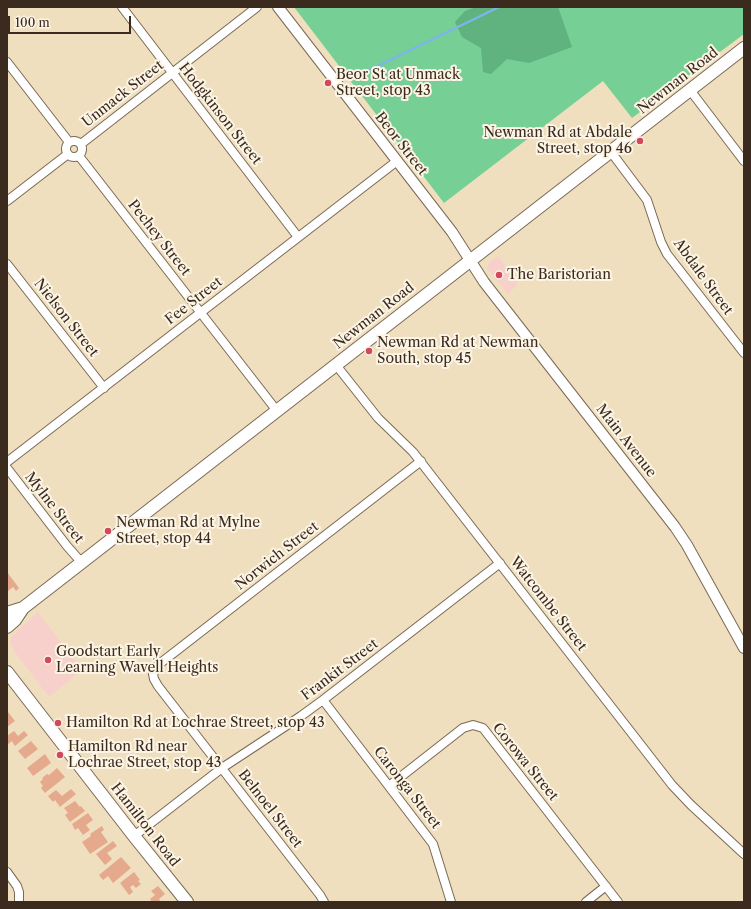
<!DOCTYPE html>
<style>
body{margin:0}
#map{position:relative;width:751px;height:909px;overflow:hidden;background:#f0dfbe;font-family:"Libre Caslon Text",serif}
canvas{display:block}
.frame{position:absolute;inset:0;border:8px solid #3b2a1e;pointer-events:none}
.scale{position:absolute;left:8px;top:16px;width:123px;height:18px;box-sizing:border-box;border:2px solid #3b2a1e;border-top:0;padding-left:5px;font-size:12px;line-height:14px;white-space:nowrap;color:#3b2a1e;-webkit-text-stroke:3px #fcf5e5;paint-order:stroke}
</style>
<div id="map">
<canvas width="751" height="909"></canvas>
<div class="frame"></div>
<div class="scale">100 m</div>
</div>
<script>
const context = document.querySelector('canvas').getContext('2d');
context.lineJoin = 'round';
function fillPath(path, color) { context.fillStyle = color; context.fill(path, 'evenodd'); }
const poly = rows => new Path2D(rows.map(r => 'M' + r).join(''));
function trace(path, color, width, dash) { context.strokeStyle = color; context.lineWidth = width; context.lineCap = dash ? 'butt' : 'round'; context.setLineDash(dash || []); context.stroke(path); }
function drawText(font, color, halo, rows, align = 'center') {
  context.font = font + ' "Libre Caslon Text",serif'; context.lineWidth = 4; context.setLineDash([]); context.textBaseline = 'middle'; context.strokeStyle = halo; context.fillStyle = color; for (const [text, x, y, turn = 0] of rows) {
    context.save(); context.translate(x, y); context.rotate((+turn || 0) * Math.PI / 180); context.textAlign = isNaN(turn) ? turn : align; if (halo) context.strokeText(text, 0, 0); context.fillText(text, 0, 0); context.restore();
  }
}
fillPath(poly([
 [498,256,518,284,508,294,487,268,489,263],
 [38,612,82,670,49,697,14,651,10,641,13,635]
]), '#f7d0cb');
fillPath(poly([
 [294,7,744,7,744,34,632,118,603,81,444,203]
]), '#76cf95');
fillPath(poly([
 [476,7,558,7,572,47,529,63,507,59,491,74,483,72,481,48,462,37,455,22,465,11]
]), '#60b27e');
trace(poly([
 [355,77,499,7]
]), '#7cb5ed', 2.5);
fillPath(poly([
 [7,572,19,588,16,591,13,587,7,592],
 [8,712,15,721,7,727,7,713],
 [14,731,18,736,24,731,28,735,15,746,12,741,7,745,7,736],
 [31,741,38,749,25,759,18,751],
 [45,754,51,763,33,776,27,768],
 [57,768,65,777,45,793,41,788,43,786,40,782,43,779,42,778,47,774,49,775],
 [71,789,76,794,60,807,55,800,53,802,48,796,56,790,62,796],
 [75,801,80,807,81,806,85,811,70,822,65,815,68,813,64,808],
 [88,813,93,820,86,825,90,830,83,835,78,828,75,830,72,824],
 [102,826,104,830,101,832,108,842,90,854,82,842,91,836,90,834],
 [113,841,117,846,107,853,112,859,105,865,96,854],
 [121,857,131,868,113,883,108,876,103,880,99,875],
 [134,872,140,880,138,881,141,884,136,888,133,885,130,887,133,892,129,895,120,883],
 [158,886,165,894,159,899,161,902,152,902,150,899,155,895,151,891]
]), '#e5a98d');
const minor = poly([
 [122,7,298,237],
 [7,62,69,142],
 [690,90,744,161],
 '66 149a8 8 0 1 1 16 0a8 8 0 1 1-16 0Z',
 [81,144,257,7],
 [611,152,647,200,661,242,667,254,744,353],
 [79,156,277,411],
 [7,201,68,154],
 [7,264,104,388],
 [336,365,378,418,413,452,672,785,691,805,744,854],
 [7,462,397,161],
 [7,468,67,546,82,563],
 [323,700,433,844,451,902],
 [389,786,463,728,473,725,483,728,618,902],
 [134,836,222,768,301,716,323,700,500,563],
 [7,872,17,886,19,892,19,902],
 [324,902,320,895,158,686,154,679,153,674,158,665,421,461],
 [586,902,606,886]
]);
const tertiary = poly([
 [278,7,452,232,484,282,675,527,687,545,744,648]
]);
const secondary = poly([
 [7,613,23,608],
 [7,627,15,620,23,608,744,48],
 [7,672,134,836,187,902]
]);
trace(minor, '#7a6956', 10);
trace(tertiary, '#7a6956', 12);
trace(secondary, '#7a6956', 14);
trace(minor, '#fff', 8);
trace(tertiary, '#fff', 10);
trace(secondary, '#fff', 12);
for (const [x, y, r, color] of [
 [328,83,4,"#d1495b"],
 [640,141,4,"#d1495b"],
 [499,275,4,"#d1495b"],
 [369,351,4,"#d1495b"],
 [108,531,4,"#d1495b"],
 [48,660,4,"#d1495b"],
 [58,723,4,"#d1495b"],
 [60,755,4,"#d1495b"]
]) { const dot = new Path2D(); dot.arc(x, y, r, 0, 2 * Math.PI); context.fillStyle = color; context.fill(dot); trace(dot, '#fcf5e5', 1.5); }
drawText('14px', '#3b2a1e', '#fcf5e5', [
 ["Beor St at Unmack",336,75],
 ["Street, stop 43",336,91],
 ["Newman Rd at Abdale",632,133,"right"],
 ["Street, stop 46",632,149,"right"],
 ["The Baristorian",507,275],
 ["Newman Rd at Newman",377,343],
 ["South, stop 45",377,359],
 ["Newman Rd at Mylne",116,523],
 ["Street, stop 44",116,539],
 ["Goodstart Early",56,652],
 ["Learning Wavell Heights",56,668],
 ["Hamilton Rd at Lochrae Street, stop 43",66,723],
 ["Hamilton Rd near",68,747],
 ["Lochrae Street, stop 43",68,763]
], 'left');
drawText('14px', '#3b2a1e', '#fcf5e5', [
 ["Newman Road",678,81,-38],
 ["Unmack Street",123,94,-38],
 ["Hodgkinson Street",220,114,52],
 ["Beor Street",401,144,52],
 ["Pechey Street",159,238,52],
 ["Abdale Street",703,277,54],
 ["Fee Street",194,301,-38],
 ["Newman Road",374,316,-38],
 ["Nielson Street",66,318,52],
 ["Main Avenue",626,441,52],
 ["Mylne Street",54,508,52],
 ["Norwich Street",277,556,-38],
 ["Watcombe Street",548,604,52],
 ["Frankit Street",340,670,-37],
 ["Corowa Street",525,762,51],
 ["Caronga Street",407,788,52],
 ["Belnoel Street",270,809,52],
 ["Hamilton Road",145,825,52]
]);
</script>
